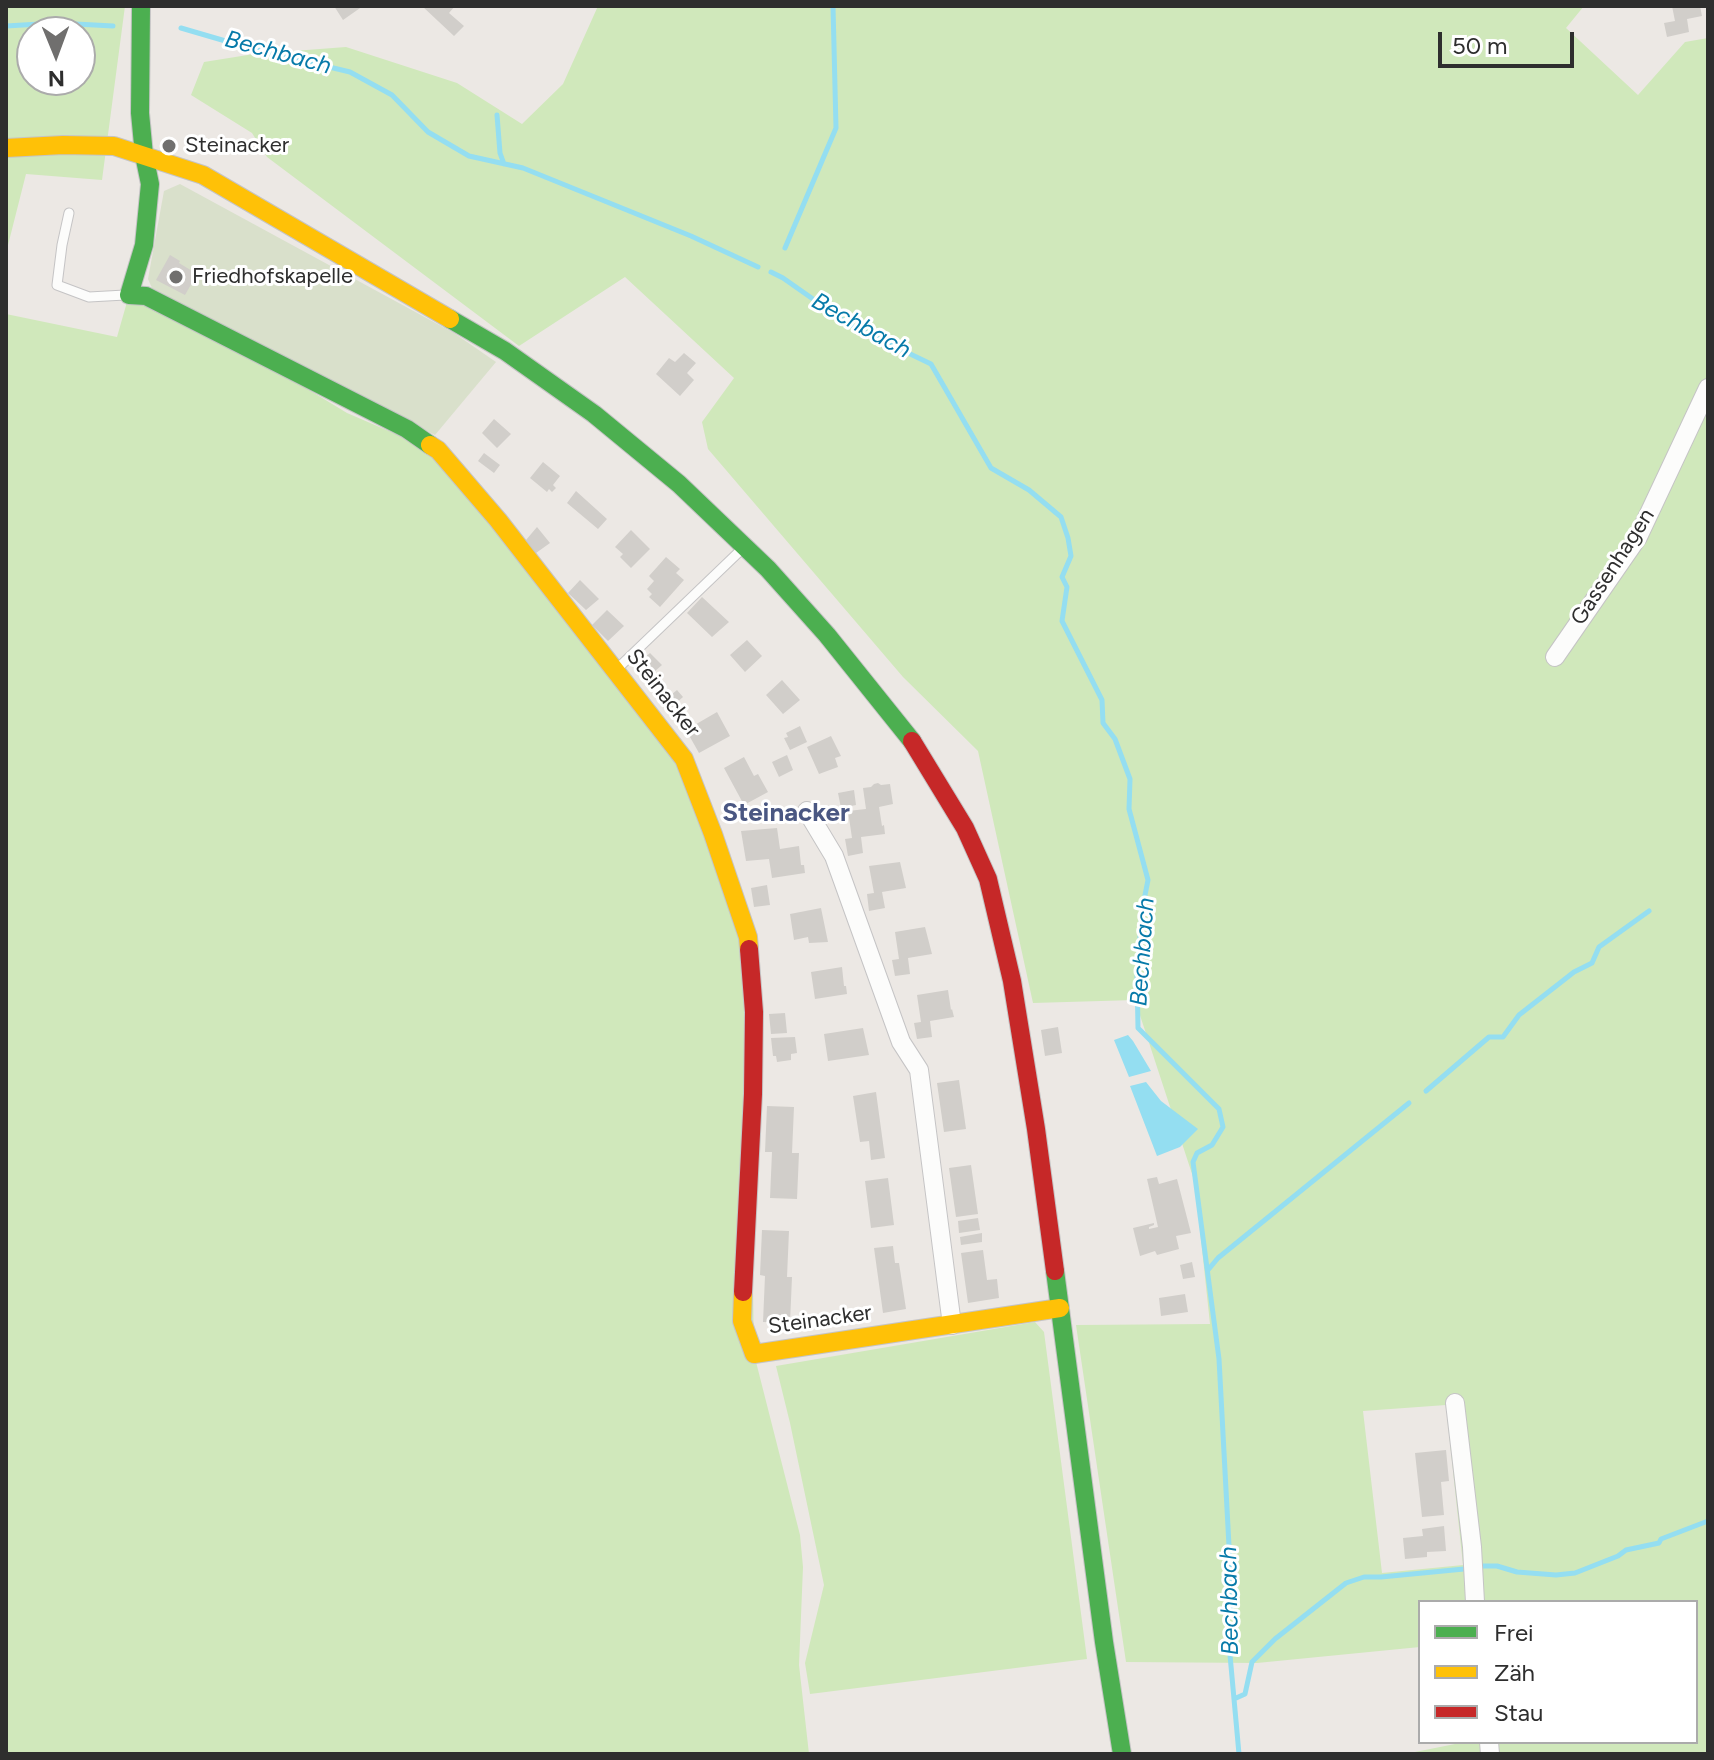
<!DOCTYPE html>
<meta charset="utf-8">
<style>
body{margin:0}
#map{position:relative;width:1714px;height:1760px;overflow:hidden;background:#ece8e4;font-family:Figtree,sans-serif}
canvas{display:block}
.frame{position:absolute;inset:0;border:8px solid #2e2e2e;pointer-events:none}
.legend{position:absolute;left:1418px;top:1600px;width:280px;height:144px;box-sizing:border-box;background:#fff;border:2px solid #ababab;margin:0;padding:10px 14px;list-style:none;font-size:24px;color:#2e2e2e}
.legend li{display:flex;align-items:center;gap:16px;height:40px}
.legend b{width:40px;border:2px solid #ababab}
.north{position:absolute;left:16px;top:16px;width:80px;height:80px;box-sizing:border-box;background:#fff;border:2px solid #ababab;border-radius:50%;rotate:179deg;font-size:22px;font-weight:700;line-height:32px;text-align:center;color:#2e2e2e}
.north::after{content:'';display:block;margin:auto;width:28px;height:36px;background:#706f6e;clip-path:polygon(50% 0,100% 100%,50% 72%,0 100%)}
.scale{position:absolute;left:1438px;top:32px;width:136px;height:36px;box-sizing:border-box;border:4px solid #2e2e2e;border-top:0;padding-left:10px;font-size:24px;line-height:28px;white-space:nowrap;color:#2e2e2e;-webkit-text-stroke:6px #fff;paint-order:stroke}
</style>
<div id="map">
<canvas width="1714" height="1760"></canvas>
<div class="frame"></div>
<ul class="legend">
<li><b style="height:10px;background:#4caf50"></b>Frei</li>
<li><b style="height:10px;background:#ffc107"></b>Zäh</li>
<li><b style="height:10px;background:#c62828"></b>Stau</li>
</ul>
<div class="north">N</div>
<div class="scale">50 m</div>
</div>
<script>
const context = document.querySelector('canvas').getContext('2d');
context.lineJoin = 'round';
function fillPath(path, color) { context.fillStyle = color; context.fill(path, 'evenodd'); }
const poly = rows => new Path2D(rows.map(r => 'M' + r).join(''));
function trace(path, color, width, dash) { context.strokeStyle = color; context.lineWidth = width; context.lineCap = dash ? 'butt' : 'round'; context.setLineDash(dash || []); context.stroke(path); }
function drawText(font, color, halo, rows, align = 'center') {
  context.font = font + ' Figtree,sans-serif'; context.lineWidth = 6; context.setLineDash([]); context.textBaseline = 'middle'; context.strokeStyle = halo; context.fillStyle = color; for (const [text, x, y, turn = 0] of rows) {
    context.save(); context.translate(x, y); context.rotate((+turn || 0) * Math.PI / 180); context.textAlign = isNaN(turn) ? turn : align; if (halo) context.strokeText(text, 0, 0); context.fillText(text, 0, 0); context.restore();
  }
}
fillPath(poly([
 [6,6,125,6,102,180,26,174,6,253],
 [32,32,80,32,80,80,32,80],
 [598,6,1584,6,1566,28,1638,95,1685,42,1708,38,1708,1754,1405,1754,1465,1742,1696,1742,1696,1602,1420,1602,1420,1647,1257,1663,1126,1662,1076,1325,1210,1324,1195,1183,1135,1000,1033,1003,978,751,903,677,708,449,702,422,734,378,625,277,519,346,267,157,252,133,191,95,204,62,254,54,346,47,457,83,522,124,563,84],
 [1446,1405,1463,1565,1382,1573,1363,1411],
 [129,295,202,325,347,413,426,447,684,759,748,937,754,1354,800,1535,803,1567,799,1665,809,1754,6,1754,6,314,117,337],
 [1035,1322,1044,1332,1087,1659,810,1694,805,1663,824,1585,790,1423,776,1366]
]), '#d0e8bb');
fillPath(poly([
 [180,184,454,333,496,362,435,435,152,288,148,279,164,191]
]), '#d9e0cb');
fillPath(poly([
 [1128,1035,1133,1041,1151,1071,1129,1077,1114,1040],
 [1146,1082,1161,1101,1198,1129,1180,1147,1157,1156,1130,1086]
]), '#94def1');
trace(poly([
 [6,26,57,23,113,26],
 [181,28,246,47,350,72,392,95,428,132,469,156,523,168,691,236,758,267],
 [497,115,500,153,504,164],
 [785,248,836,128,833,6],
 [771,272,783,278,850,325,931,364,991,468,1029,490,1061,517,1068,538,1071,556,1062,577,1067,587,1062,621,1102,700,1103,723,1115,739,1130,779,1129,809,1148,880,1142,910,1137,976,1138,1028,1219,1109,1223,1127,1212,1145,1197,1153,1193,1162,1219,1359,1232,1602,1227,1622,1239,1754],
 [1426,1091,1489,1037,1503,1037,1519,1015,1574,972,1592,963,1599,947,1649,911],
 [1208,1270,1218,1258,1409,1103],
 [1480,1566,1497,1566,1517,1572,1556,1575,1575,1573,1618,1556,1626,1550,1659,1543,1661,1539,1708,1521],
 [1234,1699,1245,1694,1252,1662,1275,1639,1346,1583,1364,1577,1381,1577,1464,1569]
]), '#94def1', 5);
fillPath(poly([
 [334,6,363,6,343,20],
 [422,6,455,6,449,13,464,26,454,36],
 [1672,6,1700,6,1702,16,1687,19,1689,32,1667,37,1664,23,1675,21],
 [170,255,180,261,179,263,197,274,185,295,156,280],
 [684,353,696,363,687,373,694,380,680,396,656,374,669,358,675,362],
 [494,419,511,434,497,448,482,433],
 [484,453,500,465,494,473,478,461],
 [543,462,560,476,553,485,556,488,552,492,549,489,547,492,530,478],
 [576,491,607,519,598,529,567,503],
 [537,527,550,543,536,553,526,540],
 [631,530,650,549,631,568,620,557,623,554,615,547],
 [666,557,680,569,676,573,684,580,660,607,649,597,652,594,647,589,654,581,649,576],
 [580,580,599,599,586,610,568,593],
 [702,597,729,622,712,637,687,613],
 [607,610,624,626,608,641,592,625],
 [747,640,762,656,745,672,730,655],
 [650,653,662,665,646,679,634,667],
 [782,680,800,700,783,714,766,695],
 [677,690,683,697,667,711,660,704],
 [717,712,730,736,699,753,686,730],
 [800,726,807,742,790,750,784,738,788,737,786,733],
 [831,736,841,756,835,758,838,767,819,774,807,747],
 [787,755,793,770,779,777,772,762],
 [744,757,754,776,758,774,768,792,744,805,724,768],
 [878,783,881,785,890,784,893,804,879,807,882,826,884,825,885,834,861,837,863,853,848,856,845,839,852,838,848,811,866,809,863,788,871,787,874,784],
 [854,790,856,805,841,808,838,793],
 [777,828,780,849,799,846,801,865,804,865,805,873,772,878,769,859,746,861,741,831],
 [900,862,906,888,882,892,885,908,869,911,867,894,874,893,869,866],
 [767,885,770,905,754,907,751,888],
 [821,908,828,942,809,943,808,937,794,940,790,914],
 [925,927,932,954,908,958,910,974,895,976,892,960,899,959,895,932],
 [842,967,844,986,846,986,847,994,815,999,811,972],
 [948,990,951,1010,952,1009,954,1017,930,1021,932,1037,917,1039,914,1023,921,1022,917,995],
 [785,1013,787,1033,771,1034,769,1014],
 [1058,1027,1062,1053,1045,1056,1041,1030],
 [863,1028,869,1055,828,1061,824,1034],
 [795,1037,797,1053,791,1054,791,1060,777,1062,776,1056,773,1056,771,1038],
 [959,1080,966,1129,944,1132,937,1083],
 [876,1092,885,1158,871,1160,869,1141,860,1142,853,1096],
 [767,1106,794,1107,792,1153,799,1153,797,1199,770,1198,772,1152,765,1152],
 [971,1165,978,1214,956,1217,949,1168],
 [1157,1177,1159,1184,1177,1179,1191,1233,1176,1236,1179,1249,1157,1255,1155,1251,1140,1256,1133,1228,1154,1223,1154,1225,1149,1227,1149,1229,1158,1227,1147,1179],
 [888,1178,894,1225,871,1228,865,1181],
 [978,1218,980,1230,959,1233,958,1221],
 [762,1230,789,1231,787,1277,792,1277,790,1323,763,1322,765,1276,760,1275],
 [982,1233,982,1242,961,1245,960,1237],
 [893,1246,895,1263,899,1263,906,1309,883,1313,874,1248],
 [983,1250,987,1280,997,1279,999,1298,968,1303,961,1253],
 [1192,1262,1195,1277,1183,1279,1180,1265],
 [1185,1294,1188,1312,1161,1316,1159,1298],
 [1446,1450,1449,1481,1441,1482,1444,1515,1422,1517,1415,1453],
 [1444,1526,1446,1551,1427,1552,1427,1557,1405,1559,1403,1538,1423,1536,1422,1529]
]), '#d1ceca');
const lane = poly([
 [69,213,62,245,57,285,89,297,125,295],
 [617,669,742,549]
]);
const street = poly([
 [1555,657,1638,537,1708,388],
 [807,811,834,856,901,1042,919,1070,952,1325],
 [1455,1403,1472,1547,1475,1602],
 [1489,1742,1490,1754]
]);
const fast = poly([
 [141,6,140,113,144,155,150,184,144,245,129,295,146,296,407,429,430,445],
 [450,319,505,351,594,414,679,484,768,569,827,635,912,741],
 [1055,1271,1104,1642,1122,1754]
]);
const slow = poly([
 [6,148,63,145,114,146,203,175,450,319],
 [430,445,438,450,498,520,684,759,713,834,748,937,749,949],
 [743,1292,742,1321,754,1354,1060,1308]
]);
const jam = poly([
 [912,741,965,828,988,879,1012,981,1036,1129,1055,1271],
 [743,1292,753,1094,754,1012,749,949]
]);
trace(lane, '#c5c4c5', 11);
trace(street, '#c5c4c5', 20);
trace(fast, '#c5c4c5', 20);
trace(slow, '#c5c4c5', 20);
trace(jam, '#c5c4c5', 20);
trace(lane, '#fcfcfb', 9);
trace(street, '#fcfcfb', 18);
trace(fast, '#4caf50', 18);
trace(slow, '#ffc107', 18);
trace(jam, '#c62828', 18);
for (const [x, y, r, color] of [
 [169,146,8,"#706f6e"],
 [176,277,8,"#706f6e"]
]) { const dot = new Path2D(); dot.arc(x, y, r, 0, 2 * Math.PI); context.fillStyle = color; context.fill(dot); trace(dot, '#fff', 3); }
drawText('22px', '#2e2e2e', '#fff', [
 ["Steinacker",185,146],
 ["Friedhofskapelle",192,277]
], 'left');
drawText('22px', '#2e2e2e', '#fff', [
 ["Gassenhagen",1613,567,-57],
 ["Steinacker",663,693,52],
 ["Steinacker",820,1320,-8]
]);
drawText('italic 24px', '#067aa9', '#fff', [
 ["Bechbach",278,53,15],
 ["Bechbach",861,326,29],
 ["Bechbach",1143,952,-86],
 ["Bechbach",1230,1601,-91]
]);
drawText('bold 26px', '#4a5782', '#fff', [
 ["Steinacker",786,813]
]);
</script>
